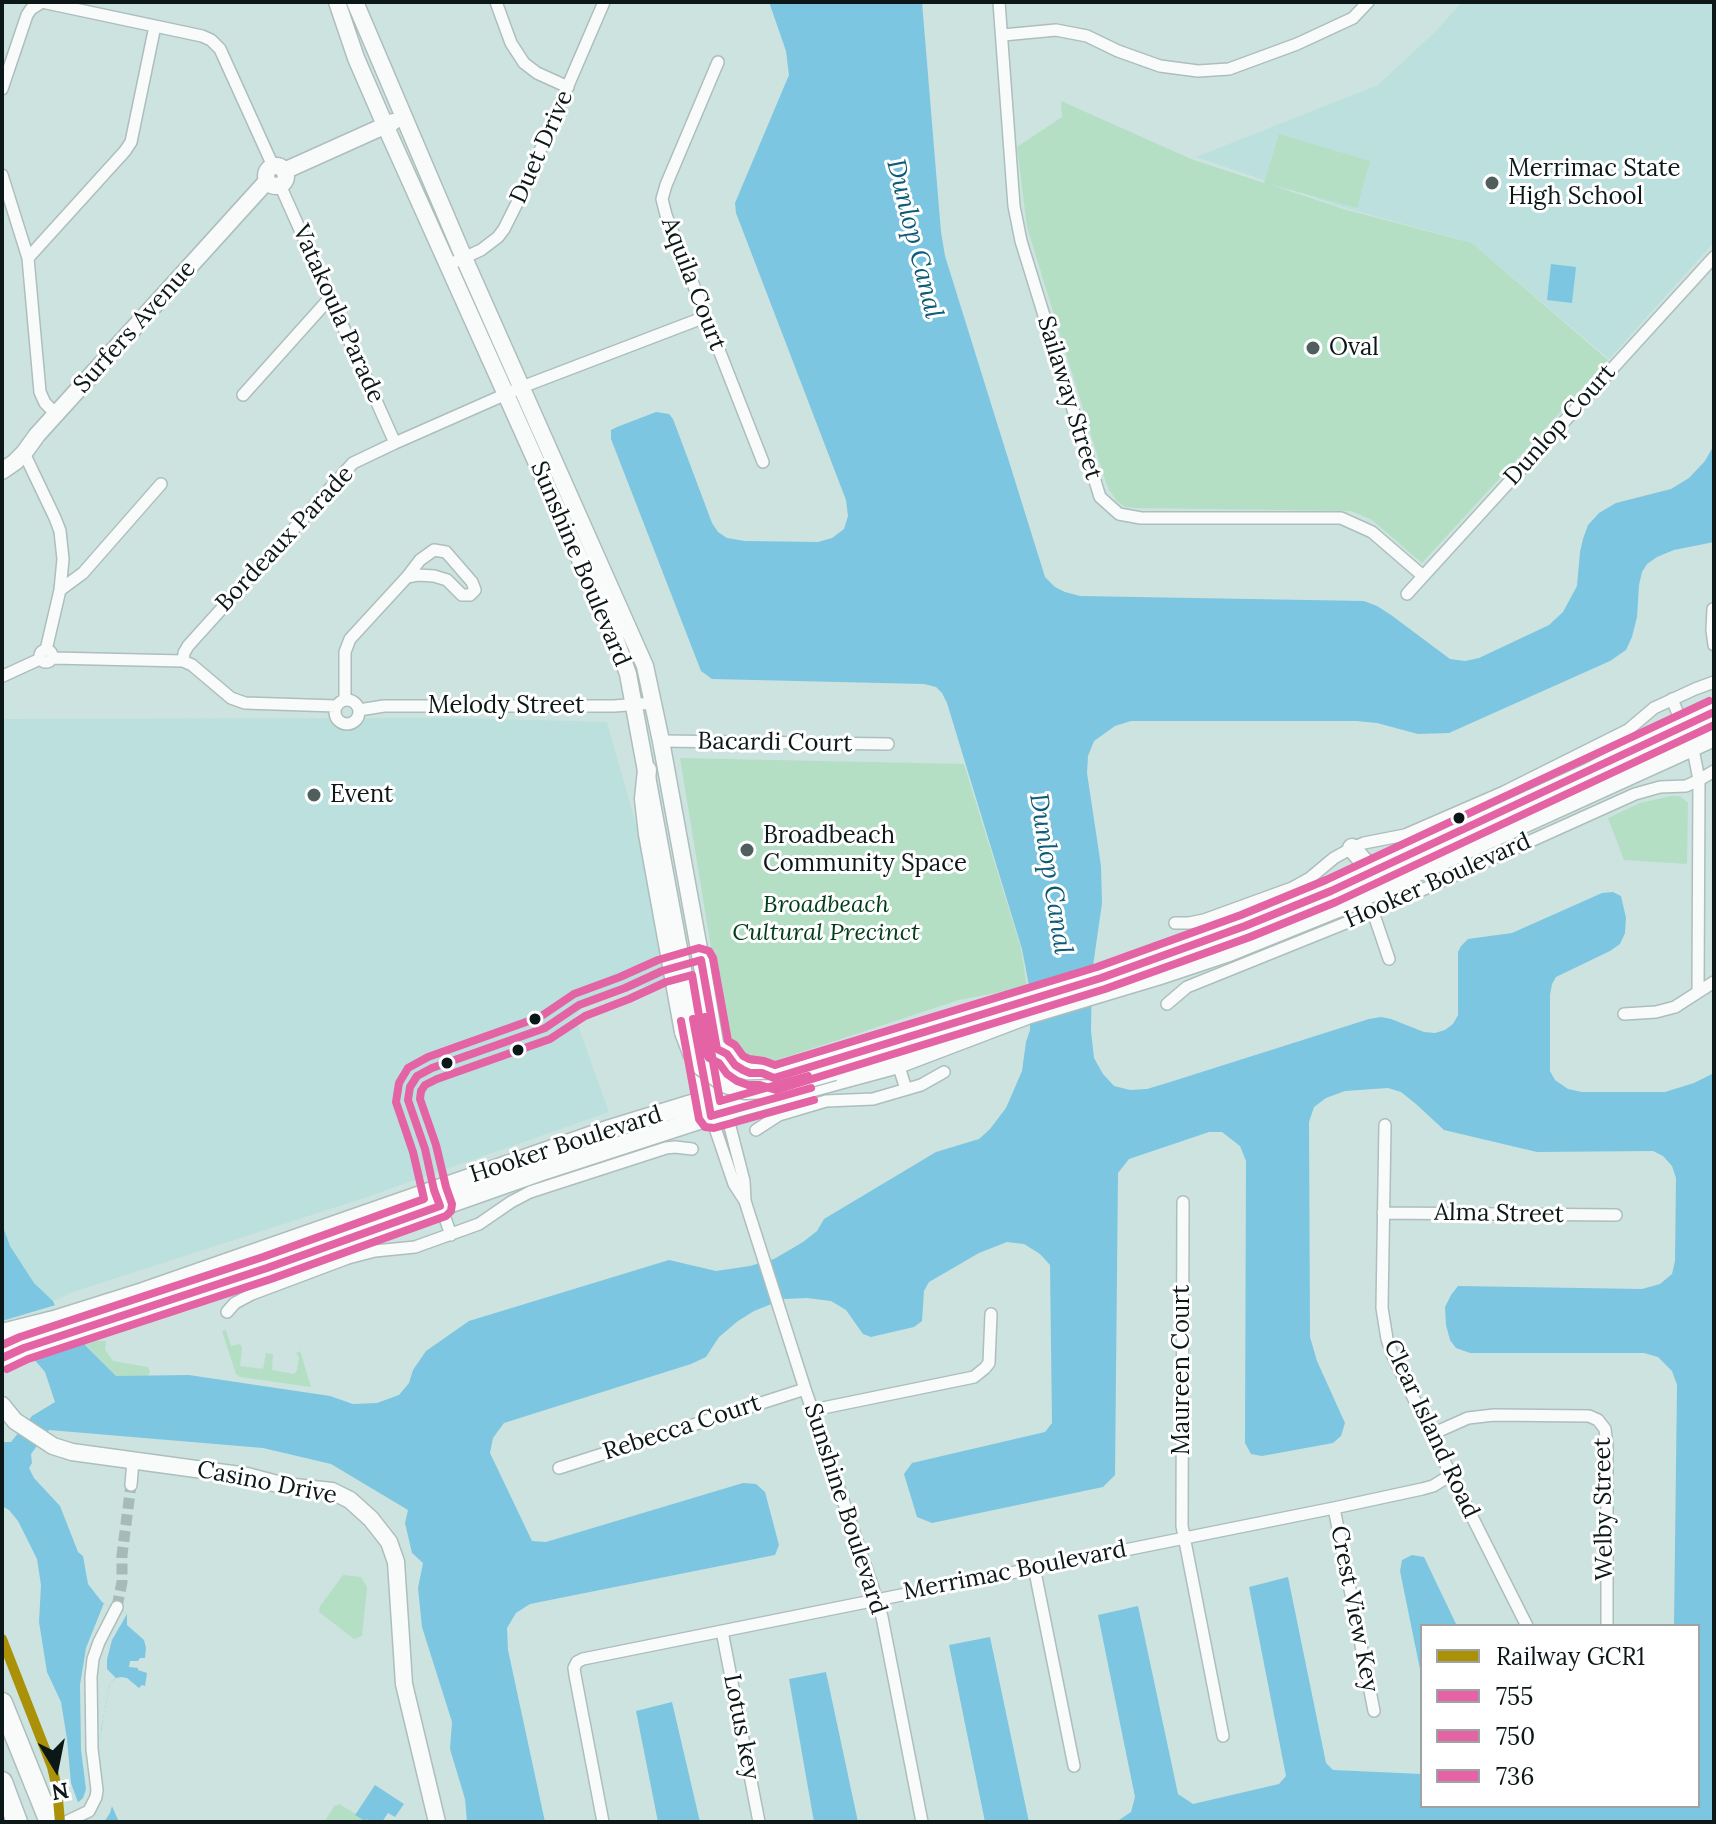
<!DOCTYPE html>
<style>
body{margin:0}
#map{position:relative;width:1716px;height:1824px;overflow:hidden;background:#cde3e0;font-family:Lora,serif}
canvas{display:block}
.frame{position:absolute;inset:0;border:4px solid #0b1817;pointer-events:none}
.legend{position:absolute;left:1420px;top:1624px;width:280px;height:184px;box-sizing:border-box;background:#fff;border:2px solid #9da3a2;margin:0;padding:10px 14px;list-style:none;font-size:24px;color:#0b1817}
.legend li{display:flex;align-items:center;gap:16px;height:40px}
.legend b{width:40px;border:2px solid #9da3a2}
.north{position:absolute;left:16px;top:1728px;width:80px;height:80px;-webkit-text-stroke:6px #fff;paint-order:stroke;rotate:170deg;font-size:22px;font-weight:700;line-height:32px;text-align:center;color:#0b1817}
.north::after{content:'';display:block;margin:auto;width:28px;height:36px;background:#0b1817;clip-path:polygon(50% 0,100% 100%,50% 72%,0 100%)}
</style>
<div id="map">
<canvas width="1716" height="1824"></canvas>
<div class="frame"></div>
<ul class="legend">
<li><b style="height:10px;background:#aa9108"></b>Railway GCR1</li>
<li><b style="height:10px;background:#e463a4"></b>755</li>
<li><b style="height:10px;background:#e463a4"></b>750</li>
<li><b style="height:10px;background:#e463a4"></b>736</li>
</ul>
<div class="north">N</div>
</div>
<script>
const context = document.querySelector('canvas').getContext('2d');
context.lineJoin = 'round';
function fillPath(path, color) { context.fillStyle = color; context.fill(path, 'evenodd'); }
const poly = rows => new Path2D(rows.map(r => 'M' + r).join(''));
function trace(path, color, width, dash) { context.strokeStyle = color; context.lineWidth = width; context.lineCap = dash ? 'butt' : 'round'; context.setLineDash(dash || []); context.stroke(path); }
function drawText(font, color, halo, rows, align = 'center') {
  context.font = font + ' Lora,serif'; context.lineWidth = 6; context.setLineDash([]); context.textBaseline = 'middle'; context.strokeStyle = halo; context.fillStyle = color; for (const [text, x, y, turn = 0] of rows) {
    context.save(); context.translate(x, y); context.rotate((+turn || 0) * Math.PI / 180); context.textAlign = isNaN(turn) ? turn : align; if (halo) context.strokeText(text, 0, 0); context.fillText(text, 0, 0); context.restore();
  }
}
fillPath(poly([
 [1462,2,1714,2,1714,242,1609,359,1472,243,1346,208,1196,157,1378,85,1435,32],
 [462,718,607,722,639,835,658,950,666,981,631,990,582,1008,575,1017,609,1112,358,1200,73,1292,53,1301,34,1283,9,1246,2,1224,2,719]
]), '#bce0dd');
fillPath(poly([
 [1061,101,1191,159,1264,183,1279,134,1370,161,1357,208,1269,184,1347,210,1472,243,1608,360,1422,563,1372,520,1351,511,1135,508,1125,507,1117,501,1109,490,1104,477,1027,227,1017,147,1062,117],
 [680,758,964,764,1021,948,1027,987,959,1000,756,1067,747,1065,734,1050,715,972],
 [1671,796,1680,796,1688,803,1687,864,1624,860,1608,818,1640,803],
 [226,1330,231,1346,240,1344,242,1348,240,1366,263,1369,266,1353,273,1354,272,1370,294,1374,297,1370,299,1357,296,1353,300,1351,311,1387,240,1377,236,1374,222,1331],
 [96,1341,106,1341,105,1350,113,1361,148,1367,150,1371,148,1376,116,1376,85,1344],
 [343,1575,361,1577,367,1587,362,1636,354,1639,319,1612,320,1606],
 [339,1804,356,1814,356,1815,372,1822,324,1822,335,1805,337,1806]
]), '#b5dfc5');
fillPath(poly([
 [769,2,922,2,941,232,945,256,1045,577,1055,587,1065,592,1080,596,1364,601,1377,606,1391,615,1450,659,1465,661,1479,658,1549,625,1563,612,1577,586,1580,552,1583,539,1588,525,1599,513,1616,503,1671,489,1689,478,1705,461,1714,445,1714,542,1674,550,1657,557,1647,564,1642,572,1639,585,1637,617,1632,637,1626,650,1610,661,1449,733,1418,734,1377,723,1356,721,1131,721,1115,726,1094,741,1088,756,1087,773,1101,866,1102,903,1092,973,1091,1031,1094,1058,1103,1074,1114,1086,1130,1090,1147,1089,1167,1083,1369,1019,1381,1017,1391,1019,1424,1032,1435,1033,1445,1030,1453,1024,1458,1015,1458,952,1461,946,1468,939,1512,933,1602,893,1613,892,1621,896,1626,918,1625,933,1620,944,1610,951,1556,977,1552,984,1550,995,1550,1071,1555,1080,1568,1089,1582,1092,1665,1092,1694,1083,1714,1073,1714,1822,1107,1822,1119,1820,1131,1812,1135,1797,1098,1615,1138,1606,1178,1794,1193,1804,1279,1784,1286,1776,1249,1587,1288,1577,1326,1763,1333,1770,1422,1774,1422,1806,1698,1806,1698,1626,1674,1626,1677,1385,1672,1371,1658,1357,1644,1353,1470,1353,1456,1348,1450,1340,1446,1325,1445,1307,1451,1295,1458,1286,1642,1289,1660,1284,1672,1274,1675,1261,1676,1178,1672,1166,1663,1156,1653,1151,1537,1152,1444,1130,1416,1104,1401,1092,1388,1088,1345,1091,1326,1098,1314,1107,1309,1122,1310,1337,1317,1361,1345,1423,1341,1436,1333,1443,1262,1456,1251,1454,1245,1443,1246,1161,1240,1146,1222,1132,1209,1132,1129,1159,1118,1173,1115,1475,1103,1487,932,1523,917,1517,904,1474,912,1463,1045,1432,1052,1423,1050,1265,1040,1254,1024,1244,1007,1242,979,1253,929,1282,924,1291,922,1321,914,1327,871,1337,863,1334,846,1310,831,1301,807,1298,784,1299,754,1311,738,1321,719,1337,706,1357,691,1364,504,1423,493,1438,490,1453,532,1541,546,1542,743,1483,756,1484,765,1492,779,1545,775,1555,530,1604,516,1613,507,1628,508,1650,545,1822,467,1822,465,1799,450,1749,452,1722,422,1627,418,1588,423,1563,412,1553,405,1523,408,1510,331,1464,263,1448,49,1430,31,1454,32,1463,29,1468,34,1478,60,1506,78,1552,83,1556,88,1584,102,1602,111,1608,114,1605,127,1614,127,1625,144,1640,146,1648,145,1658,140,1658,138,1661,130,1661,129,1667,138,1668,138,1670,147,1673,145,1686,142,1685,139,1688,127,1678,121,1677,116,1678,110,1684,103,1719,101,1733,111,1804,119,1822,85,1822,71,1783,67,1739,61,1702,47,1672,39,1622,41,1585,37,1559,18,1521,9,1510,2,1506,2,1442,11,1442,32,1416,55,1402,45,1372,2,1322,2,1224,10,1246,34,1283,53,1301,57,1310,87,1347,116,1376,189,1375,330,1396,353,1404,377,1403,399,1395,409,1383,413,1370,426,1351,469,1321,669,1260,716,1271,750,1266,774,1259,803,1242,817,1231,824,1219,936,1152,979,1139,990,1129,1006,1108,1022,1071,1026,1042,1030,1030,1030,991,1022,949,947,703,942,693,936,687,924,684,712,679,701,671,611,439,611,430,617,427,656,412,669,414,673,419,712,523,718,532,727,538,745,541,818,542,832,538,844,529,848,516,846,500,736,213,735,203,789,75,786,51],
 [1551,264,1576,267,1572,303,1547,300],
 [1412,1555,1424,1557,1457,1626,1422,1626,1422,1679,1400,1571,1402,1560],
 [990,1637,1029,1822,985,1822,949,1645],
 [826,1672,858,1822,814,1822,789,1679],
 [672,1702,700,1822,658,1822,636,1711],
 [375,1785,404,1804,395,1817,388,1813,382,1822,372,1822,366,1819,365,1821,355,1815]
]), '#7cc6e1');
fillPath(poly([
 [59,1304,89,1342,34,1359,2,1321],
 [104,1603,111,1608,114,1605,127,1614,112,1640,107,1659,107,1669,116,1678,110,1684,101,1730,102,1739,107,1744,108,1770,114,1799,110,1813,104,1822,81,1822,75,1805,83,1798,86,1789,81,1750,80,1685,86,1648]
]), '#cde3e0');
trace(poly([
 [117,1607,122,1582,122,1555,131,1485]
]), '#a6bab8', 11, [11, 5.5]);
const street = poly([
 [496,2,511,43,524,63,537,73,568,87],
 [999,2,1014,206,1021,241,1100,497,1119,514,1141,518,1341,518,1372,532,1423,576],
 [1003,35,1056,30,1087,36,1118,51,1160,66,1198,71,1229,69,1297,44,1353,18,1368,2],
 [718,62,666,185,662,199,666,215,763,462],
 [2,89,27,15,31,9,42,2,202,36,211,40,220,49,273,166],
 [2,175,28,258,40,392,45,403,56,414],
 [280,185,395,443],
 [28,258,125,151,131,142,155,26],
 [448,265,481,250,498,237,504,229,520,197,604,2],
 [243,395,329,299],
 [24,453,55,518,60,531,63,559,60,590,46,650],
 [60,590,83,573,161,484],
 [1407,594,1714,257],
 [1713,609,1712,630,1714,645],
 '40 656a6 6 0 1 1 12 0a6 6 0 1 1-12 0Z',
 [52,658,183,661,192,665,231,698,245,703,336,706],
 [183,661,184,653,188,646,353,463,395,443,522,387,705,317],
 [3,676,40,659],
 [1672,699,1694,754,1699,780,1698,992],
 '335 712a12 12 0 1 1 24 0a12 12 0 1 1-24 0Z',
 [345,700,345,652,350,639,407,577,420,560,434,550,446,552,472,582,475,590,470,595,462,595,447,580,434,576,418,575,407,577],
 [359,710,384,706,614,706,654,703],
 [661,741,888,744],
 [1373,912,1389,959],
 [1175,923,1189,923,1204,920,1292,888,1310,878,1334,858,1352,848,1364,843,1405,835,1504,792,1628,730,1654,708,1695,689,1714,682],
 [1167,1004,1187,987,1373,912,1635,794,1660,787,1686,786,1699,780,1714,771],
 [1624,1014,1656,1012,1675,1007,1714,982],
 [898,1064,906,1089],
 [726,1111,744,1181,745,1201],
 [711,1116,734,1184,745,1201,805,1389,872,1585,882,1617,922,1822],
 [1385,1125,1382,1308,1387,1339,1392,1354,1451,1475,1527,1626],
 [756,1130,779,1115,826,1101,873,1099,921,1085,944,1072],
 [439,1201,451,1235],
 [1183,1202,1182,1526,1223,1736],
 [1383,1213,1616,1215],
 [227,1312,235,1303,252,1294,348,1258,375,1251,415,1247,479,1224,511,1202,530,1192,666,1148,675,1147,692,1149],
 [813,1410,974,1377,985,1368,989,1363,991,1314],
 [1432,1434,1468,1418,1494,1415,1589,1416,1598,1420,1605,1429,1607,1446,1607,1626],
 [559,1468,805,1389],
 [131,1485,133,1460],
 [1334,1508,1374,1711],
 [1034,1567,1074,1766],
 [722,1631,759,1822],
 [66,1822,89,1811,96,1797,97,1790,92,1749,91,1677,93,1659,99,1642,117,1607],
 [603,1822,575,1675,574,1668,577,1662,583,1659,1334,1508,1422,1489,1433,1486,1451,1475]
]);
const secondary = poly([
 [337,2,356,58,385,125,614,635,628,674,709,1110],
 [355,2,464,258,645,666,661,741,701,960,723,1090],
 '266 176a10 10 0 1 1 20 0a10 10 0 1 1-20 0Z',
 [284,171,393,122],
 [2,471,15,462,24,453,37,435,267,181],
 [2,1405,15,1421,53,1446,72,1452,247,1476,285,1486,332,1491,350,1500,371,1519,389,1542,396,1562,404,1684,437,1822]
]);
const primary = poly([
 [647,770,644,799,648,834,684,1032],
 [1352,848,1364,862,1378,869],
 [717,1049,727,1054,735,1065,743,1070,750,1073,762,1073,773,1078],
 [2,1333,54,1320,143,1292,610,1129,1101,978,1208,940,1331,891,1590,772,1639,746,1714,712],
 [2,1358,24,1348,267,1268,539,1172,739,1107,898,1064,1027,1015,1157,976,1229,952,1338,908,1714,737]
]);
const highway = poly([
 [2,1703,50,1822],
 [2,1782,17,1822]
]);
trace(street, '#adbebc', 14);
trace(secondary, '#adbebc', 19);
trace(primary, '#adbebc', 21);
trace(highway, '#adbebc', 23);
trace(street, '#f8fbfa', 11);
trace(secondary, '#f8fbfa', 16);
trace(primary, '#f8fbfa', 18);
trace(highway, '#f8fbfa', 20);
const primaryBridge = poly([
 [684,1032,692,1053,702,1067,726,1084,745,1090,771,1089,834,1071]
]);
trace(primaryBridge, '#adbebc', 21, []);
trace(primaryBridge, '#f8fbfa', 18);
trace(poly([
 [693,1019,711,1116,811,1088],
 [2,1358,24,1348,267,1268,440,1206,434,1190,425,1149,408,1100,410,1087,417,1076,432,1068,545,1028,579,1005,625,988,662,971,701,960,717,1049,727,1054,735,1065,743,1070,750,1073,762,1073,774,1078,1101,978,1245,926,1331,891,1714,712]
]), '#e463a4', 8);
trace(poly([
 [681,1021,699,1119,705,1127,714,1128,814,1100],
 [7,1369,28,1359,271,1279,446,1216,451,1211,452,1204,446,1187,436,1145,420,1099,421,1091,425,1085,437,1079,550,1039,585,1016,629,999,666,982,692,975,705,1051,709,1058,719,1063,727,1074,737,1081,748,1085,760,1085,776,1090,1105,989,1250,937,1336,902,1714,725]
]), '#e463a4', 8);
trace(poly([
 [705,1017,720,1101,808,1076],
 [2,1345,20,1337,263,1257,424,1199,413,1152,396,1102,399,1083,408,1068,428,1057,540,1017,574,994,620,977,658,960,699,948,709,951,713,958,728,1041,735,1045,743,1056,749,1059,764,1061,775,1065,1097,967,1241,915,1326,880,1709,701]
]), '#e463a4', 8);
trace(poly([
 [2,1639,52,1767,57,1788,60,1822]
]), '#aa9108', 10);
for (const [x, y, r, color] of [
 [1492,183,8,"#4f5f5d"],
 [1313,348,8,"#4f5f5d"],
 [314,795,8,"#4f5f5d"],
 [1459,818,7,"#0b1817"],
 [747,850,8,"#4f5f5d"],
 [535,1019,7,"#0b1817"],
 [518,1050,7,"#0b1817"],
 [447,1063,7,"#0b1817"]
]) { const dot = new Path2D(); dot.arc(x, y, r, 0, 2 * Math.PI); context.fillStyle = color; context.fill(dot); trace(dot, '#fff', 3); }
drawText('24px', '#0b1817', '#fff', [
 ["Duet Drive",542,147,-66],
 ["Aquila Court",693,284,69],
 ["Vatakoula Parade",338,314,66],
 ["Surfers Avenue",135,327,-48],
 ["Sailaway Street",1069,398,73],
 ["Dunlop Court",1560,425,-48],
 ["Bordeaux Parade",285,539,-47],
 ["Sunshine Boulevard",580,564,67],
 ["Melody Street",506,706],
 ["Bacardi Court",775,743,1],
 ["Hooker Boulevard",1438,881,-24],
 ["Hooker Boulevard",566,1145,-18],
 ["Alma Street",1499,1214,1],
 ["Maureen Court",1182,1370,-90],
 ["Rebecca Court",682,1428,-18],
 ["Clear Island Road",1431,1429,65],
 ["Casino Drive",267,1483,11],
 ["Sunshine Boulevard",845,1509,72],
 ["Welby Street",1604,1509,-91],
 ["Merrimac Boulevard",1015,1571,-11],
 ["Crest View Key",1354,1609,79],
 ["Lotus key",741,1727,79]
]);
drawText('24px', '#0b1817', '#fff', [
 ["Merrimac State",1508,169],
 ["High School",1508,197],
 ["Oval",1329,348],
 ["Event",330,795],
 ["Broadbeach",763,836],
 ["Community Space",763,864]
], 'left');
drawText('italic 24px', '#023d1b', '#fff', [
 ["Broadbeach",826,905],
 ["Cultural Precinct",826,933]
]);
drawText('italic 26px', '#0c5b77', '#fff', [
 ["Dunlop Canal",914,239,76],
 ["Dunlop Canal",1050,874,81]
]);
</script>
